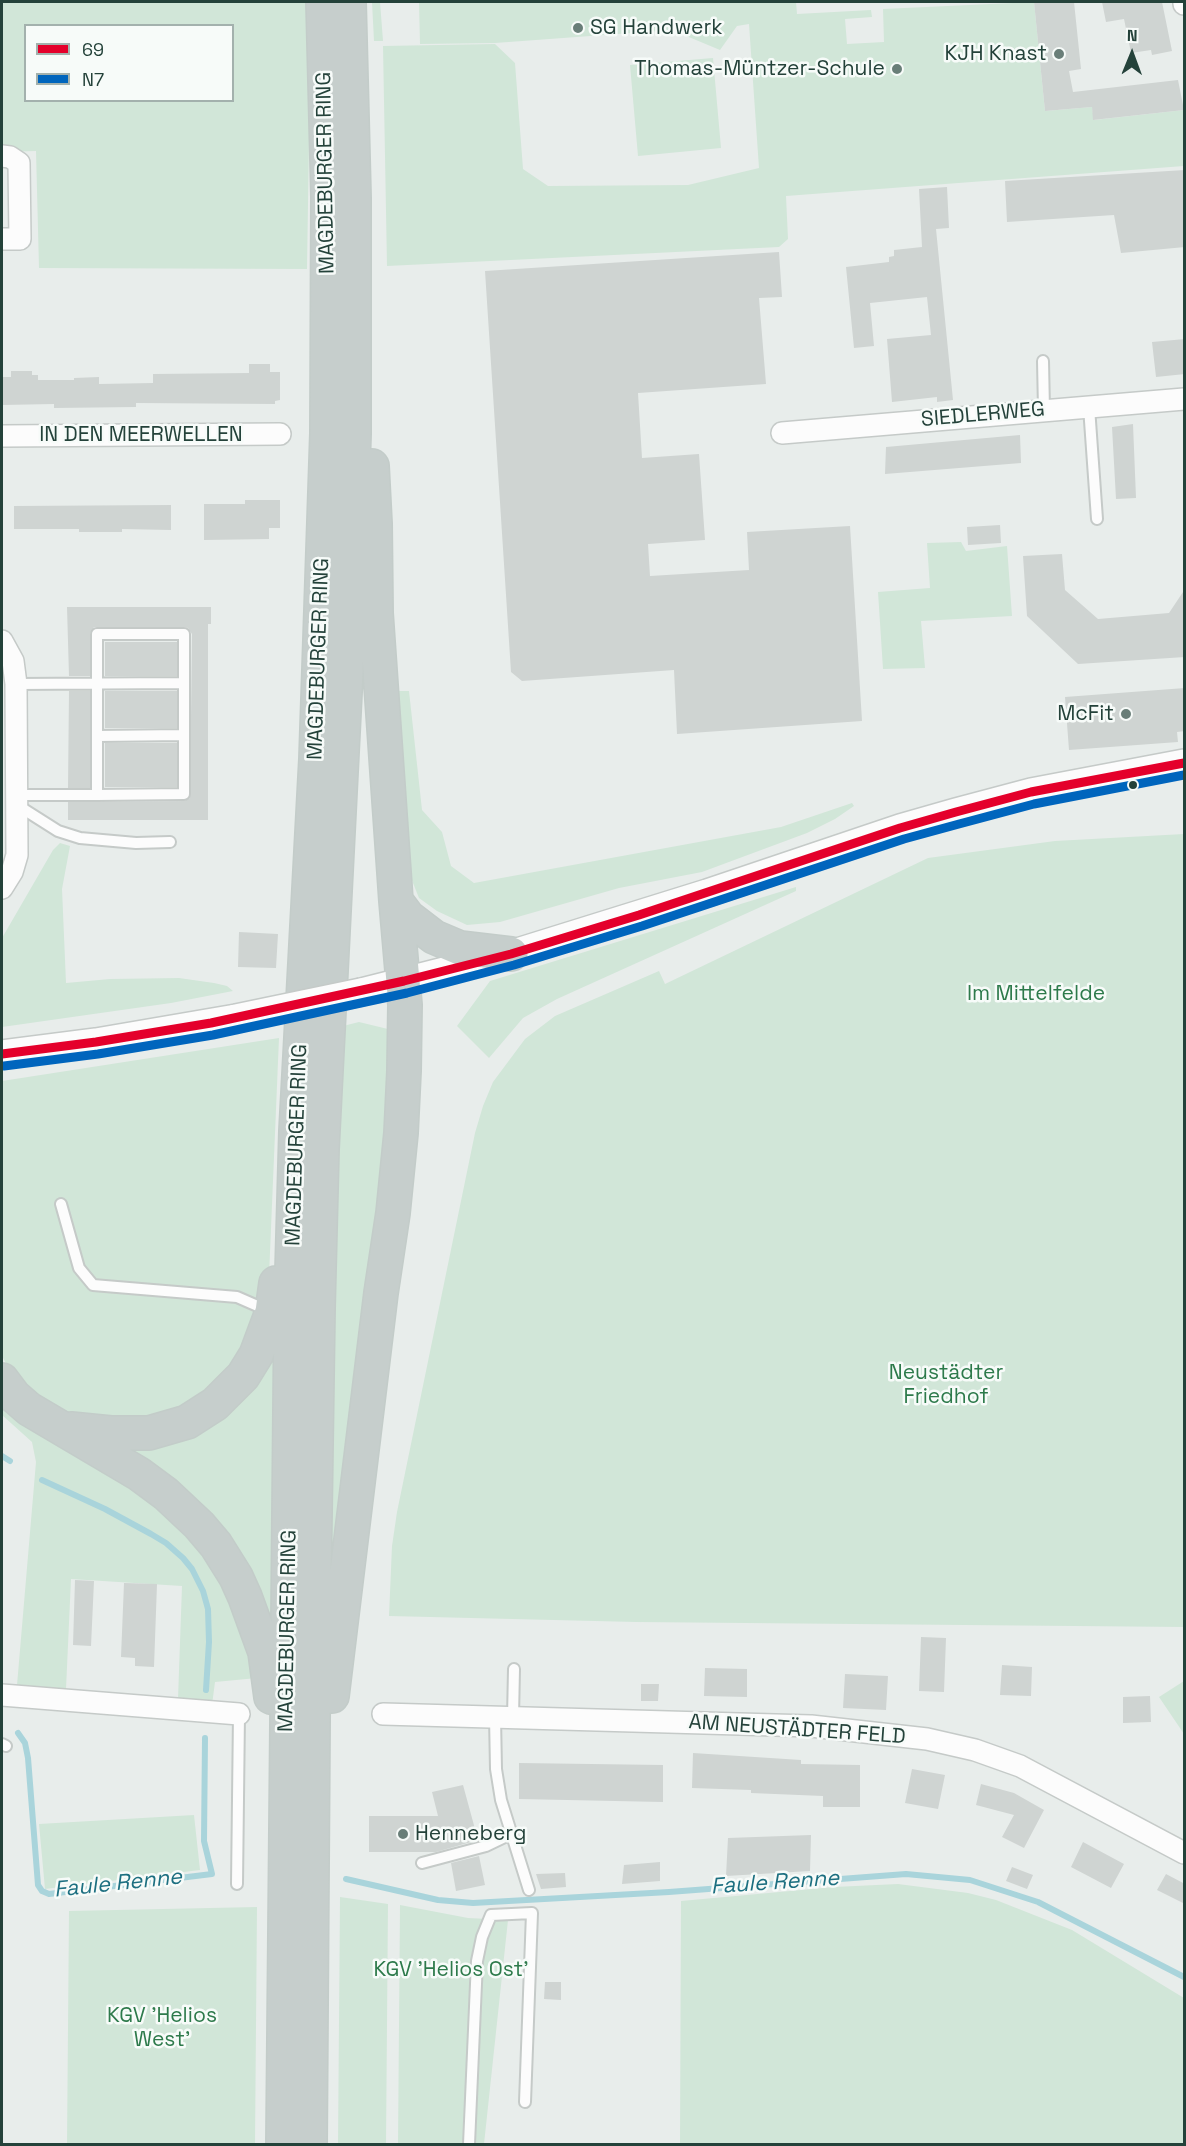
<!DOCTYPE html>
<meta charset="utf-8">
<style>
body{margin:0}
#map{position:relative;width:1186px;height:2146px;overflow:hidden;background:#e8edeb;font-family:"Space Grotesk",sans-serif}
canvas{display:block}
.frame{position:absolute;inset:0;border:3px solid #24423a;pointer-events:none}
.legend{position:absolute;left:24px;top:24px;width:210px;height:78px;box-sizing:border-box;background:#f7fbf9;border:2px solid #a3b1ad;margin:0;padding:8px 10px;list-style:none;font-size:18px;color:#24423a}
.legend li{display:flex;align-items:center;gap:12px;height:30px}
.legend b{width:30px;border:2px solid #a3b1ad}
.north{position:absolute;left:1102px;top:24px;width:60px;height:60px;-webkit-text-stroke:4px #f7fbf9;paint-order:stroke;rotate:1deg;font-size:16px;font-weight:700;line-height:24px;text-align:center;color:#24423a}
.north::after{content:'';display:block;margin:auto;width:21px;height:27px;background:#24423a;clip-path:polygon(50% 0,100% 100%,50% 72%,0 100%)}
</style>
<div id="map">
<canvas width="1186" height="2146"></canvas>
<div class="frame"></div>
<ul class="legend">
<li><b style="height:8px;background:#e4002b"></b>69</li>
<li><b style="height:8px;background:#0065bd"></b>N7</li>
</ul>
<div class="north">N</div>
</div>
<script>
const context = document.querySelector('canvas').getContext('2d');
context.lineJoin = 'round';
function fillPath(path, color) { context.fillStyle = color; context.fill(path, 'evenodd'); }
const poly = rows => new Path2D(rows.map(r => 'M' + r).join(''));
function trace(path, color, width, dash) { context.strokeStyle = color; context.lineWidth = width; context.lineCap = dash ? 'butt' : 'round'; context.setLineDash(dash || []); context.stroke(path); }
function drawText(font, color, halo, rows, align = 'center') {
  context.font = font + ' "Space Grotesk",sans-serif'; context.lineWidth = 5; context.setLineDash([]); context.textBaseline = 'middle'; context.strokeStyle = halo; context.fillStyle = color; for (const [text, x, y, turn = 0] of rows) {
    context.save(); context.translate(x, y); context.rotate((+turn || 0) * Math.PI / 180); context.textAlign = isNaN(turn) ? turn : align; if (halo) context.strokeText(text, 0, 0); context.fillText(text, 0, 0); context.restore();
  }
}
fillPath(poly([
 [2,2,309,2,310,75,307,269,39,268,36,151,2,152],
 [26,26,232,26,232,100,26,100],
 [372,2,380,2,383,41,374,41],
 [419,2,796,2,797,14,871,10,872,17,845,19,847,44,884,42,883,9,1034,2,1045,111,1092,107,1094,120,1184,110,1184,166,786,196,788,239,779,247,387,266,383,46,495,44,515,63,523,169,548,186,688,185,759,168,749,24,737,26,720,50,672,30,495,43,420,44],
 [713,58,721,148,638,156,630,65],
 [961,542,966,551,1007,546,1012,616,921,621,925,668,883,669,878,592,930,588,927,543],
 [398,691,409,691,422,810,442,832,451,866,474,883,781,827,852,803,854,806,835,819,807,833,702,872,619,888,500,922,467,925,437,911,419,898,409,873],
 [1184,834,1184,1627,636,1622,389,1616,392,1546,397,1512,475,1133,483,1106,493,1082,525,1039,555,1016,659,971,665,984,928,858,1055,841],
 [60,843,70,846,62,889,66,983,110,979,179,978,214,983,227,986,233,991,171,1003,2,1027,2,938,53,850],
 [796,887,796,891,557,999,523,1018,489,1058,457,1026,490,981],
 [359,1022,392,1030,389,1127,326,1667,327,1393,343,1026],
 [279,1038,269,1276,242,1360,175,1416,86,1421,43,1403,9,1369,2,1356,2,1081],
 [280,1317,276,1662,260,1614,99,1440,167,1438],
 [2,1399,148,1494,187,1535,235,1600,257,1678,215,1682,212,1705,178,1699,182,1586,71,1579,66,1689,17,1685,36,1462,32,1442,2,1415],
 [1184,1681,1184,1734,1159,1697],
 [194,1815,200,1870,45,1889,39,1824],
 [898,1884,968,1893,996,1900,1072,1930,1184,1998,1184,2144,680,2144,681,1901,834,1887],
 [340,1897,388,1904,386,2144,338,2144],
 [400,1905,468,1918,508,1920,484,2144,398,2144],
 [257,1907,255,2144,67,2144,69,1911]
]), '#d1e6d8');
trace(poly([
 [2,1456,10,1461],
 [42,1480,105,1509,151,1534,166,1543,183,1558,192,1569,203,1591,208,1609,209,1642,206,1690],
 [18,1733,25,1743,28,1758,38,1885,42,1891,49,1894,212,1874,204,1841,205,1738],
 [346,1879,438,1900,473,1903,669,1892,906,1874,970,1880,1038,1902,1184,1977]
]), '#a9d4db', 6);
fillPath(poly([
 [1034,2,1074,2,1081,69,1069,71,1073,92,1178,80,1184,110,1093,120,1092,107,1045,111],
 [1102,2,1162,2,1172,51,1152,55,1151,50,1131,53,1124,19,1106,22],
 [1185,170,1185,247,1121,253,1114,215,1007,222,1005,181],
 [947,187,949,228,936,229,953,400,937,402,937,397,892,402,887,339,931,335,927,297,870,303,874,346,854,348,846,267,889,262,889,257,894,256,894,250,922,247,919,189],
 [779,252,782,297,759,298,766,384,638,393,642,458,699,454,705,540,648,544,650,576,749,570,747,532,850,526,862,721,677,734,674,670,522,681,511,672,485,271],
 [1185,339,1185,374,1156,377,1152,342],
 [249,364,270,364,270,372,280,372,280,400,275,401,275,404,136,403,136,407,54,408,54,404,2,405,2,377,11,377,11,371,32,371,32,375,38,375,38,380,74,380,74,378,99,377,99,384,153,383,153,374,249,373],
 [1133,424,1136,498,1116,499,1112,427],
 [1020,435,1021,463,885,474,886,447],
 [245,500,280,500,280,528,269,528,269,539,204,540,204,504,245,504],
 [171,505,171,530,122,529,122,532,79,532,79,529,14,529,14,506],
 [1000,525,1001,543,968,545,967,527],
 [1062,554,1065,590,1098,619,1169,613,1185,589,1185,657,1078,664,1027,616,1023,556],
 [67,607,211,607,211,624,208,624,208,820,68,820,68,802,184,801,190,798,192,634,188,628,184,627,94,627,90,634,90,676,69,676],
 [105,642,177,642,177,676,105,676],
 [1185,688,1185,731,1177,732,1178,742,1069,750,1065,697],
 [69,691,90,691,90,788,68,788],
 [105,691,177,691,177,728,105,728],
 [105,743,177,743,177,787,105,787],
 [239,932,278,934,276,968,238,967],
 [75,1580,94,1581,91,1646,73,1645],
 [124,1583,157,1584,154,1667,135,1666,135,1658,121,1657],
 [921,1637,946,1638,944,1692,919,1691],
 [1002,1665,1032,1667,1031,1696,1000,1695],
 [705,1668,747,1669,747,1697,704,1696],
 [845,1674,888,1676,886,1710,843,1708],
 [641,1684,659,1684,658,1701,641,1701],
 [1150,1696,1151,1722,1123,1723,1123,1697],
 [693,1753,801,1760,801,1764,860,1765,860,1807,823,1807,823,1796,751,1793,751,1790,692,1788],
 [519,1763,663,1765,663,1802,519,1799],
 [912,1769,945,1775,938,1809,905,1803],
 [981,1784,1014,1793,1044,1810,1024,1848,1002,1837,1014,1815,976,1805],
 [463,1785,478,1840,436,1852,369,1852,369,1816,438,1816,432,1792],
 [811,1835,810,1871,726,1876,728,1838],
 [1083,1842,1124,1864,1111,1888,1071,1867],
 [479,1856,485,1885,456,1891,451,1863],
 [660,1862,660,1881,622,1884,624,1865],
 [1012,1867,1033,1875,1027,1889,1006,1881],
 [565,1873,566,1887,541,1889,536,1874],
 [1166,1874,1185,1884,1185,1904,1157,1890],
 [545,1982,561,1982,561,2000,544,1999]
]), '#cfd4d2');
const service = poly([
 [1043,361,1044,410],
 [1089,407,1097,519],
 [16,684,184,683],
 [97,736,184,735],
 [17,795,97,795,184,794,184,634,97,634,97,795],
 [17,805,58,831,80,838,136,843,170,842],
 [61,1204,79,1268,93,1285,237,1297,269,1311],
 [495,1717,496,1769,501,1800,529,1890],
 [513,1717,514,1669],
 [2,1744,6,1746],
 [422,1863,486,1846,511,1834],
 [237,1884,239,1714],
 [469,2144,477,1961,482,1937,491,1915,532,1913,525,2102]
]);
const minor = poly([
 [1184,2,1184,4],
 [2,156,10,157,19,163,20,239,2,239],
 [782,433,1184,399],
 [2,436,280,434],
 [2,641,13,661,16,684,17,855,12,872,2,888],
 [2,1695,239,1714],
 [383,1714,811,1726,927,1739,975,1750,1020,1766,1184,1853]
]);
const tertiary = poly([
 [361,992,511,954,707,893,900,828,956,812,1031,792,1184,763],
 [2,1054,96,1042,236,1018]
]);
const trunk = poly([
 [396,901,408,917,434,937,460,948,511,954],
 [2,1380,14,1396,29,1409,139,1474,166,1494,199,1525,216,1545,236,1577,245,1597,265,1652,271,1697],
 [71,1429,111,1433,149,1433,187,1422,215,1404,243,1376,256,1355,272,1312,276,1283],
 [332,1696,381,1293,393,1213,401,1133,404,1071,405,1005,396,901,376,613,375,524,372,466],
 [283,2144,291,1308,296,1131,316,759,327,433,328,197,323,2],
 [310,2144,314,1579,318,1308,322,1149,346,672,354,434,354,198,349,2]
]);
trace(service, '#c5cac8', 14);
trace(minor, '#c5cac8', 24);
trace(tertiary, '#c5cac8', 30);
trace(trunk, '#c3ccc9', 36);
trace(service, '#fcfcfc', 10);
trace(minor, '#fcfcfc', 21);
trace(tertiary, '#fcfcfc', 27);
trace(trunk, '#c6cecc', 33);
const tertiaryBridge = poly([
 [236,1018,361,992]
]);
trace(tertiaryBridge, '#c5cac8', 30, []);
trace(tertiaryBridge, '#fcfcfc', 27);
trace(poly([
 [2,1054,96,1042,211,1023,404,981,511,954,639,915,900,828,956,812,1031,792,1184,763]
]), '#e4002b', 9);
trace(poly([
 [4,1066,98,1054,213,1035,407,993,514,965,642,926,904,839,959,824,1034,804,1184,775]
]), '#0065bd', 9);
for (const [x, y, r, color] of [
 [578,28,6,"#697e78"],
 [1059,54,6,"#697e78"],
 [897,69,6,"#697e78"],
 [1126,714,6,"#697e78"],
 [1133,785,5,"#24423a"],
 [403,1834,6,"#697e78"]
]) { const dot = new Path2D(); dot.arc(x, y, r, 0, 2 * Math.PI); context.fillStyle = color; context.fill(dot); trace(dot, '#f7fbf9', 2); }
drawText('21px', '#24423a', '#f7fbf9', [
 ["SG Handwerk",590,28,"left"],
 ["KJH Knast",1047,54],
 ["Thomas-Müntzer-Schule",885,69],
 ["McFit",1114,714],
 ["Henneberg",415,1834,"left"]
], 'right');
drawText('21px', '#24423a', '#f7fbf9', [
 ["MAGDEBURGER RING",326,173,-91],
 ["SIEDLERWEG",983,415,-5],
 ["IN DEN MEERWELLEN",141,435],
 ["MAGDEBURGER RING",319,659,-88],
 ["MAGDEBURGER RING",297,1145,-88],
 ["MAGDEBURGER RING",288,1631,-89],
 ["AM NEUSTÄDTER FELD",797,1730,4]
]);
drawText('21px', '#2d7a4b', '#f7fbf9', [
 ["Im Mittelfelde",1036,994],
 ["Neustädter",946,1373],
 ["Friedhof",946,1397],
 ["KGV 'Helios Ost'",451,1970],
 ["KGV 'Helios",162,2016],
 ["West'",162,2040]
]);
drawText('italic 22px', '#1c6f80', '#f7fbf9', [
 ["Faule Renne",775,1883,-4],
 ["Faule Renne",118,1884,-6]
]);
</script>
